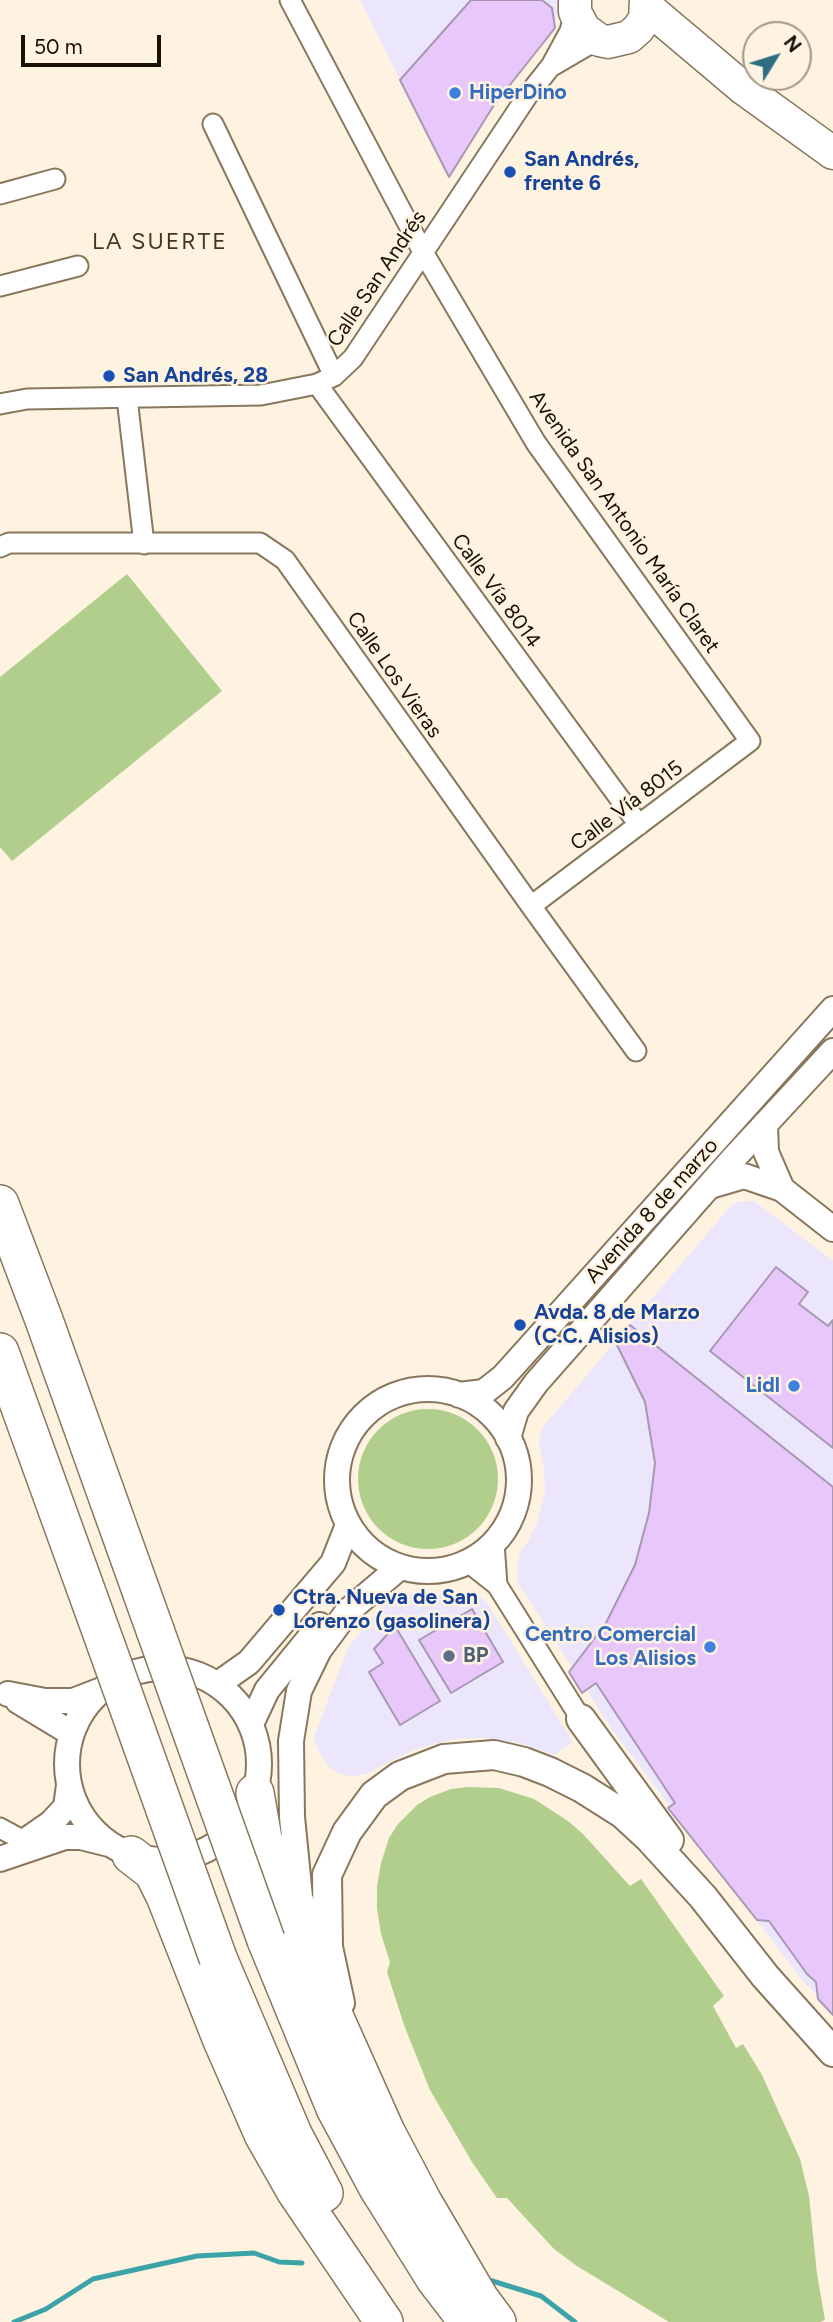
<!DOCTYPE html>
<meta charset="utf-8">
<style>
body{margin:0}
#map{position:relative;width:833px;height:2322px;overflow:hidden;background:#fef2e1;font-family:Figtree,sans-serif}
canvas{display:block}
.north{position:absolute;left:742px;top:21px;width:70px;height:70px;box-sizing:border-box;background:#fef2e1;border:2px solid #a2988a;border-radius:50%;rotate:52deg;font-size:19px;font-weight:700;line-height:28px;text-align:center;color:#181107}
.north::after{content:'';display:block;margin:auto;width:24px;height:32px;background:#2f6d83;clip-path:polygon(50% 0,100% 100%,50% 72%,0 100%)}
.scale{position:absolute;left:21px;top:35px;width:140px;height:32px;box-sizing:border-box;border:4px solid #181107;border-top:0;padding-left:9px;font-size:21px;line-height:24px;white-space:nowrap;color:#181107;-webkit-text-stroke:5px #fef2e1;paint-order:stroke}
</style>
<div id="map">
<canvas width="833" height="2322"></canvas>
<div class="north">N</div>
<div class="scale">50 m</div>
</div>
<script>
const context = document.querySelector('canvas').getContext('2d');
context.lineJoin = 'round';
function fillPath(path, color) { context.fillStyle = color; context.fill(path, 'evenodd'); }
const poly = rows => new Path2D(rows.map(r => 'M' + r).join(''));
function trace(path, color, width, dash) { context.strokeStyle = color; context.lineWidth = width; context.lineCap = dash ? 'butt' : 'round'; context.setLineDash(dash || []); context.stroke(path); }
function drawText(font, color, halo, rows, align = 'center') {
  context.font = font + ' Figtree,sans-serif'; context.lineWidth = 5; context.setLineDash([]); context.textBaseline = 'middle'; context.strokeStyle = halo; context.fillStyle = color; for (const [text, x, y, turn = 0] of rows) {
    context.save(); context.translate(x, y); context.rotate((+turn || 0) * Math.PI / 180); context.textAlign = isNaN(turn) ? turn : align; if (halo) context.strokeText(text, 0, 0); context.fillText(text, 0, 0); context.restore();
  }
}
fillPath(poly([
 [360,0,560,0,555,28,494,105,449,177],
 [754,1201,833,1261,833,2012,802,1980,613,1731,518,1583,517,1567,520,1552,529,1540,538,1520,545,1491,544,1468,539,1443,542,1428,728,1209,736,1202],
 [467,1592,476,1595,486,1601,573,1742,554,1755,523,1744,486,1738,454,1739,413,1750,366,1774,351,1777,339,1773,329,1767,319,1752,314,1737,348,1648,382,1605,397,1594,454,1595]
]), '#ece6fc');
fillPath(poly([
 [127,574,222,691,12,861,0,847,0,677],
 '358 1479a70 70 0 1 1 140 0a70 70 0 1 1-140 0Z',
 [468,1787,499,1788,534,1799,568,1821,583,1834,630,1886,641,1879,724,1996,713,2006,736,2048,743,2044,762,2075,800,2159,809,2196,817,2274,825,2320,820,2322,669,2322,577,2266,554,2249,507,2198,497,2198,472,2162,430,2090,404,2025,387,1972,390,1962,381,1934,377,1908,377,1886,381,1863,389,1838,398,1824,417,1805,430,1797,451,1789]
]), '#b2ce8c');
trace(poly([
 [489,2280,541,2296,575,2322],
 [14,2322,46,2309,93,2279,197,2256,254,2253,279,2262,302,2263]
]), '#3ca4a9', 5);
const building = poly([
 [471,0,542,0,552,8,555,28,494,105,449,177,400,80,471,0],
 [776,1267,808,1292,799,1304,828,1326,833,1320,833,1448,710,1351,776,1267],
 [630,1325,833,1487,833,2015,818,1999,816,1982,807,1974,769,1921,757,1920,668,1808,675,1803,596,1683,582,1693,569,1672,606,1623,635,1565,649,1513,655,1463,645,1402,616,1343,630,1325],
 [472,1609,503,1662,451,1693,419,1640,472,1609],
 [395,1626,440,1701,400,1725,369,1672,383,1663,374,1649,395,1626]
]);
fillPath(building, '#e8c8fa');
trace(building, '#a897b2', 2);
const minor = poly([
 [290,0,423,252,536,443,750,741,531,906],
 [552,66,588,45,607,42],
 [213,124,334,376],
 [0,194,55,179],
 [0,286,78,266],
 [317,384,639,825],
 [127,398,144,544],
 [0,404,27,399,261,395,317,384,334,376,353,358,528,95,551,66,570,31,575,12],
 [0,547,9,543,260,543,285,560,531,906,636,1051],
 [494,1543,497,1585],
 [468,1562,497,1585,581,1719],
 [0,1828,24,1841]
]);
const tertiary = poly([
 [765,1124,766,1152,782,1189],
 [710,1186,744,1176,782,1189,833,1229],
 '337 1480a91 91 0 1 1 182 0a91 91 0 1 1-182 0Z',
 [459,1395,484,1392,503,1377,833,1009],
 [508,1438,516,1411,536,1383,732,1160,833,1051],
 '67 1764a96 96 0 1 1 192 0a96 96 0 1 1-192 0Z',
 [218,1684,249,1662,333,1563,348,1525],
 [8,1694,45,1701,73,1701,99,1691],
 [18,1701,71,1733],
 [251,1724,267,1690,320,1625],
 [25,1841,51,1823,66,1807,69,1785],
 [0,1859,65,1837,81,1837,109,1844],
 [305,1911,300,1897,292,1817,291,1741,299,1691,319,1650,348,1611,400,1567]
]);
const secondary = poly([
 [581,1719,669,1840],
 [340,2003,328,1947,327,1875,347,1832,374,1795,400,1776,444,1759,494,1755,524,1762,550,1772,582,1788,623,1814,649,1838,703,1897,765,1976,833,2052]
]);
const primary = poly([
 [575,0,575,12,584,29,599,40,608,42,629,37,638,29,645,19,646,0],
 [647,7,743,88,833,153]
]);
const motorway = poly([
 [0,1204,44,1320,155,1630],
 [0,1352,106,1645],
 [255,1793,263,1839,318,1980,386,2132,423,2202,480,2299,497,2322],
 [131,1855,153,1872,165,1896,221,2038,263,2134,296,2192,384,2322],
 [266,1940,335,2108,378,2188,435,2279,468,2322],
 [218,1958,293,2134,324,2193]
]);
trace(minor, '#89775d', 23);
trace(tertiary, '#89775d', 28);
trace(secondary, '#89775d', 32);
trace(primary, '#89775d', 35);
trace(motorway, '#89775d', 40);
trace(minor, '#fff', 19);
trace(tertiary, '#fff', 24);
trace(secondary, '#fff', 28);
trace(primary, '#fff', 32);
trace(motorway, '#fff', 37);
const motorwayBridge = poly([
 [155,1630,266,1940],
 [106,1645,218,1958]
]);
trace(motorwayBridge, '#89775d', 40, []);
trace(motorwayBridge, '#fff', 37);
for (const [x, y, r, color] of [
 [455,93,7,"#3f7fe0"],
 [510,172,7,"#1a4fb4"],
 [109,376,7,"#1a4fb4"],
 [520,1325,7,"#1a4fb4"],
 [794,1386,7,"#3f7fe0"],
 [279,1610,7,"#1a4fb4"],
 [710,1647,7,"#3f7fe0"],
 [449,1656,7,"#5c6f8a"]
]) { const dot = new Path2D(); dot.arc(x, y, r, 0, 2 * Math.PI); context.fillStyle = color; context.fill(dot); trace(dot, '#fef2e1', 2.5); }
drawText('bold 21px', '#366cbe', '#fef2e1', [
 ["HiperDino",469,93,"left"],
 ["Lidl",780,1386],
 ["Centro Comercial",696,1635],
 ["Los Alisios",696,1659]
], 'right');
drawText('bold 21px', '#164399', '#fef2e1', [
 ["San Andrés,",524,160],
 ["frente 6",524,184],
 ["San Andrés, 28",123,376],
 ["Avda. 8 de Marzo",534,1313],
 ["(C.C. Alisios)",534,1337],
 ["Ctra. Nueva de San",293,1598],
 ["Lorenzo (gasolinera)",293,1622]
], 'left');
drawText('21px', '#181107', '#fef2e1', [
 ["Calle San Andrés",377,279,-56],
 ["Avenida San Antonio María Claret",624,522,55],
 ["Calle Vía 8014",496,591,54],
 ["Calle Los Vieras",394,675,55],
 ["Calle Vía 8015",627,806,-37],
 ["Avenida 8 de marzo",652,1211,-48]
]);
drawText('bold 21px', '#4e5e75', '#fef2e1', [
 ["BP",463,1656]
], 'left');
context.letterSpacing = '2px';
drawText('23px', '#46361e', '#fef2e1', [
 ["LA SUERTE",160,242]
]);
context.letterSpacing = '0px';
</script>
